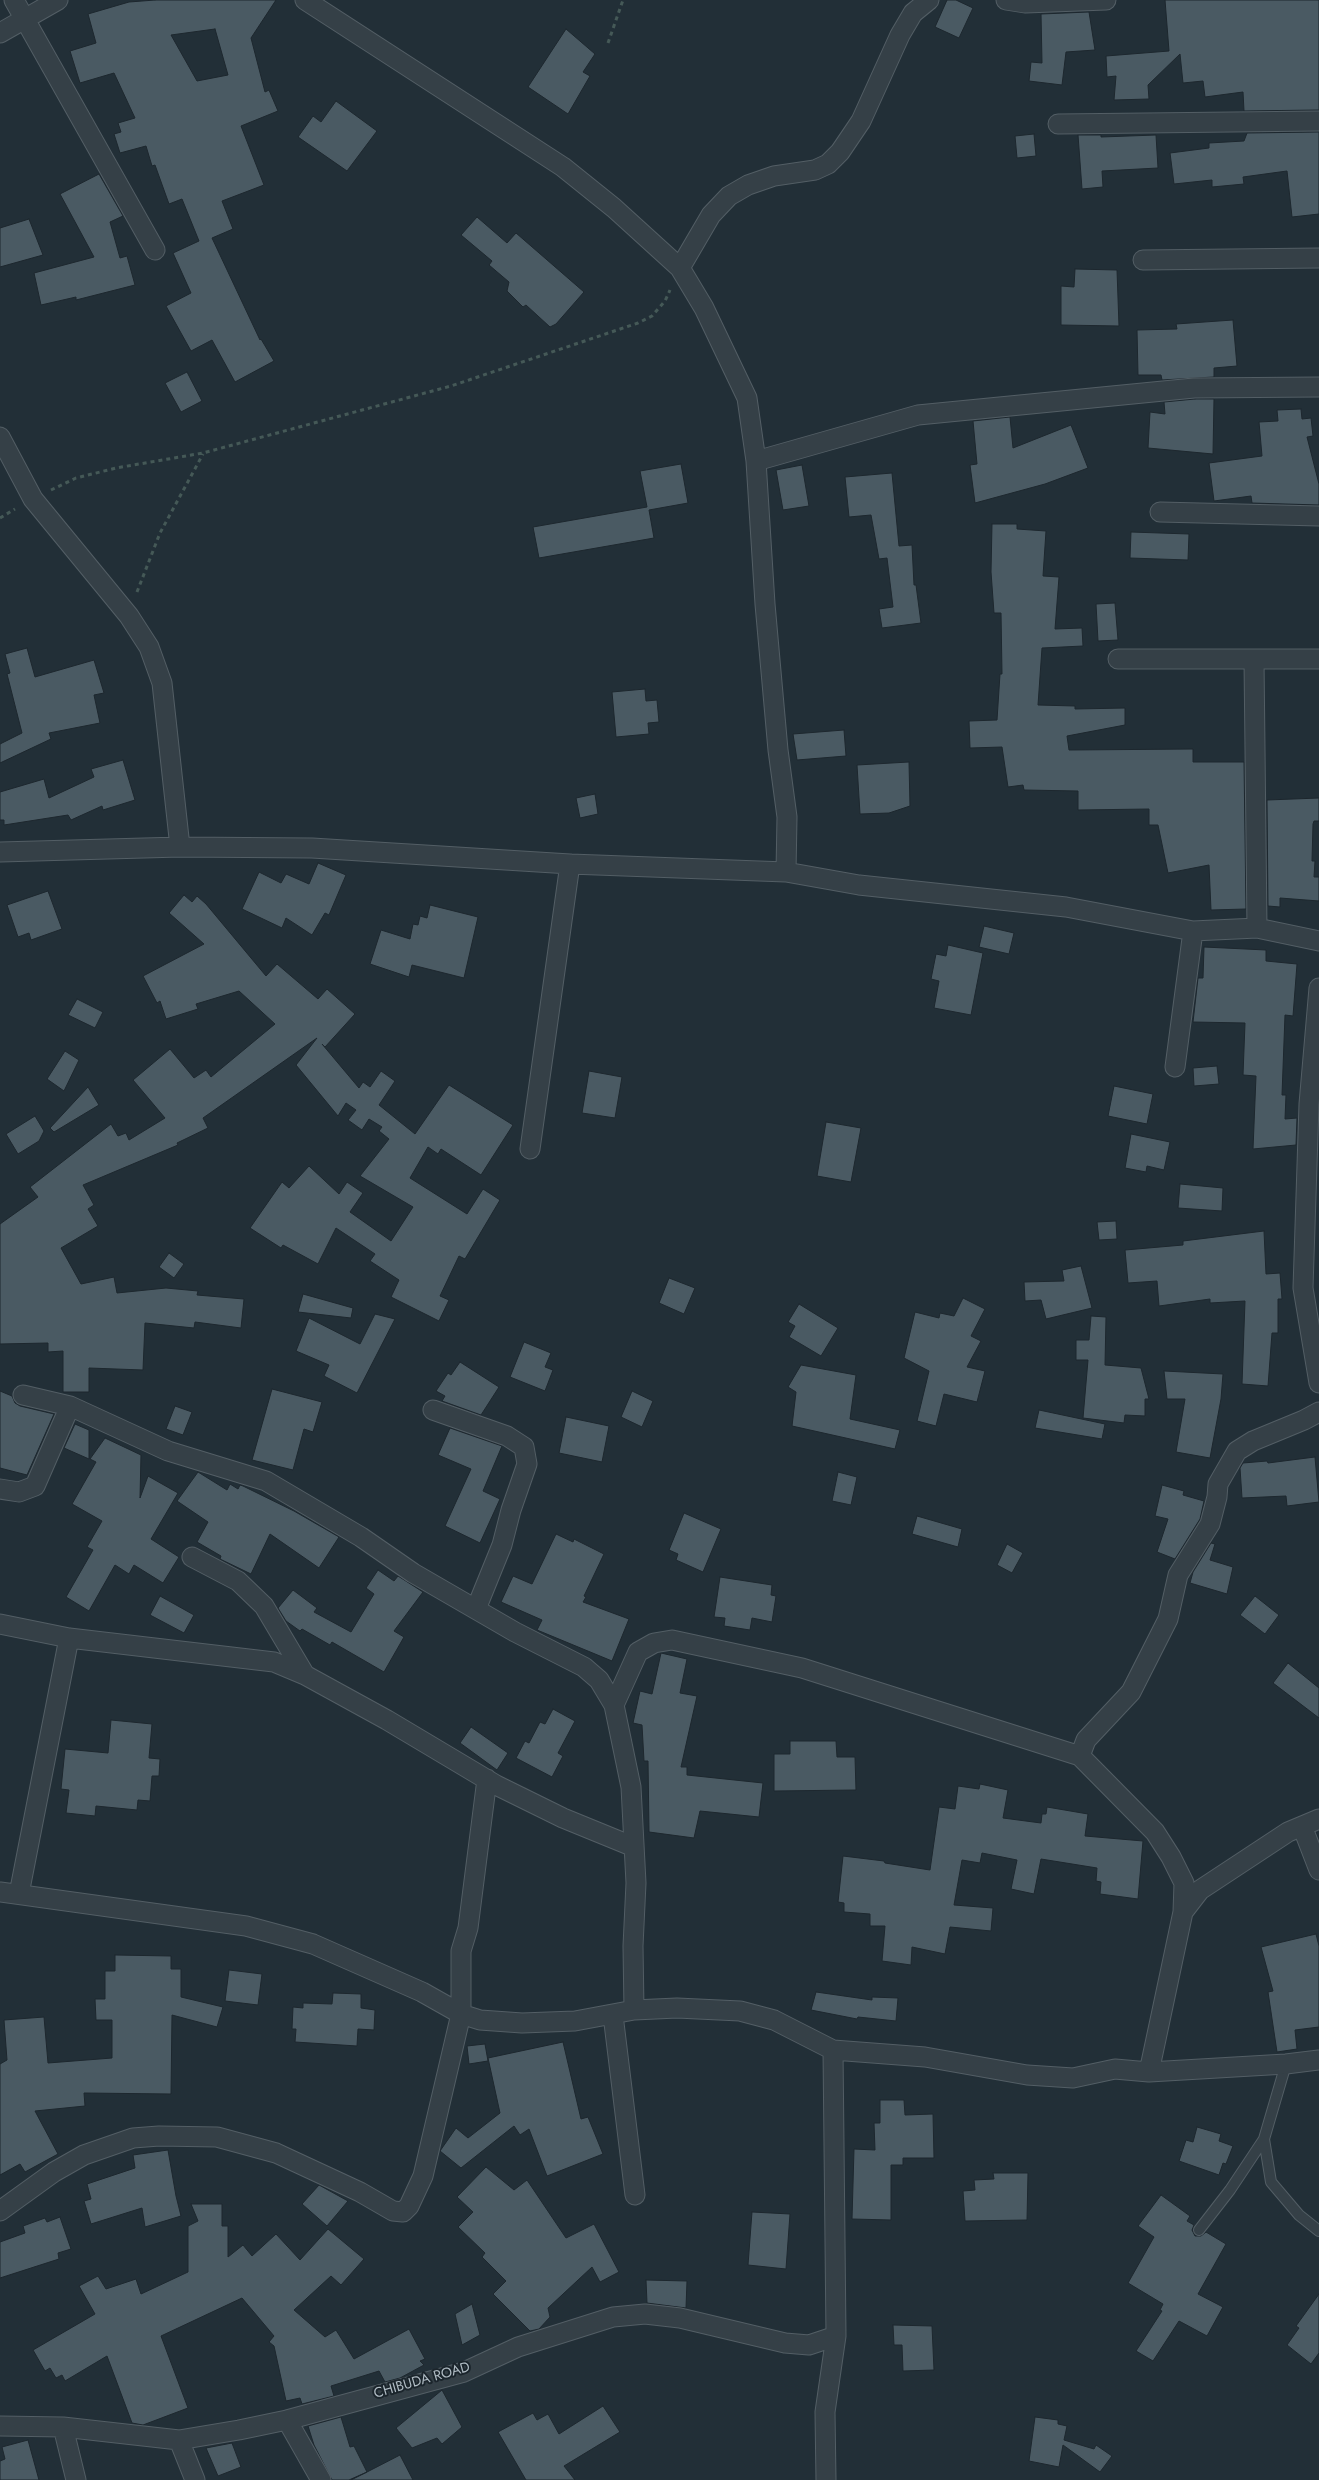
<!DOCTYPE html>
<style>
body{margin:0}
canvas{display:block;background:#222f37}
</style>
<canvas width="1319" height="2480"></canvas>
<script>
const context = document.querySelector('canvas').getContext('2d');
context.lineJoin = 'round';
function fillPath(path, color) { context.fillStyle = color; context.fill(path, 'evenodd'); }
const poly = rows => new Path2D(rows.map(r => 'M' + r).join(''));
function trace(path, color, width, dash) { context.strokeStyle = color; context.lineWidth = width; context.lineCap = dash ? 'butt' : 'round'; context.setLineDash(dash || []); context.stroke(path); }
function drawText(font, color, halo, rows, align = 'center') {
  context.font = font + ' Jost,sans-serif'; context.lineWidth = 4; context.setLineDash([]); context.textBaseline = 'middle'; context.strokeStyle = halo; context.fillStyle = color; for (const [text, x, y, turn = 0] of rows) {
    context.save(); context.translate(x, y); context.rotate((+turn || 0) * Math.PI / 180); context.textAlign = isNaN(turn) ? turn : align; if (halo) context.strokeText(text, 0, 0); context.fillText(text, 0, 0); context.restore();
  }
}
const building = poly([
 [155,0,276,0,251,38,265,92,269,90,278,111,241,126,264,185,222,201,233,229,212,238,260,340,261,339,274,361,235,382,212,340,191,351,166,306,191,293,173,253,199,241,182,199,169,204,155,165,152,166,146,146,120,153,114,134,121,132,118,123,135,118,114,73,80,83,70,51,96,43,88,14,129,2,155,0],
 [215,29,228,75,197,81,171,35,215,29],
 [947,0,956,0,973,8,959,38,935,27,947,0],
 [1165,0,1319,0,1319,110,1244,111,1243,92,1205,97,1203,81,1183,83,1180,54,1148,85,1149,99,1114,100,1116,76,1107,77,1106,56,1169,51,1165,0],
 [1089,12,1095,50,1066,52,1062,85,1029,81,1031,62,1042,63,1041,14,1089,12],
 [566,29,595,54,583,72,590,76,568,114,528,87,566,29],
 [336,101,377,131,347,171,298,137,313,116,321,122,336,101],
 [1319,132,1319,214,1292,217,1287,171,1243,177,1244,184,1212,187,1212,180,1174,184,1170,153,1209,148,1209,143,1244,141,1247,133,1319,132],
 [1034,134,1036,156,1017,158,1015,136,1034,134],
 [1078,135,1101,135,1101,137,1156,135,1158,168,1102,171,1103,187,1082,189,1078,135],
 [99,174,123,216,110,222,120,258,127,256,135,285,76,300,76,297,41,305,34,273,94,257,60,194,99,174],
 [477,217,507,243,516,233,584,292,556,324,550,327,526,305,523,307,507,291,509,282,489,265,492,261,461,235,477,217],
 [29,219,43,255,0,267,0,228,29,219],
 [1075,269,1117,270,1119,326,1061,325,1061,286,1074,287,1075,269],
 [1233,320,1237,366,1214,368,1214,377,1162,380,1161,375,1138,375,1137,330,1177,329,1176,324,1233,320],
 [187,372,202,401,181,412,165,383,187,372],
 [1195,399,1214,399,1213,454,1148,448,1150,412,1165,414,1164,402,1195,399],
 [1301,409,1302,419,1311,418,1313,436,1307,437,1319,484,1319,505,1252,503,1251,496,1214,501,1209,463,1262,456,1259,422,1278,421,1277,410,1301,409],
 [1010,417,1013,448,1071,425,1088,468,1045,484,975,503,970,465,977,464,973,421,1010,417],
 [681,464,688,503,649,510,654,538,539,558,533,527,647,507,640,471,681,464],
 [802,465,809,506,783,510,776,470,802,465],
 [892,473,899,546,912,545,914,585,916,585,921,623,882,628,879,609,893,607,887,558,879,559,871,515,849,517,845,477,892,473],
 [992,524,1017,524,1017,529,1046,531,1043,576,1059,577,1055,629,1082,628,1083,646,1042,648,1038,705,1075,706,1075,709,1125,708,1125,725,1067,736,1069,750,1193,749,1193,762,1244,762,1246,909,1211,910,1209,865,1168,873,1158,825,1149,825,1149,809,1078,810,1078,791,1024,790,1023,785,1008,787,1002,747,970,748,969,721,997,720,1000,674,1002,674,1001,613,994,613,991,572,992,524],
 [1131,532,1189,534,1188,560,1130,558,1131,532],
 [1115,603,1118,640,1098,641,1096,604,1115,603],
 [27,648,35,677,94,660,104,693,94,695,100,723,49,733,51,739,0,763,0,744,22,733,7,674,10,673,5,654,27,648],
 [645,689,646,701,657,700,659,722,648,723,649,734,616,737,612,692,645,689],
 [844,730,846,756,797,760,793,734,844,730],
 [123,760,135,800,103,810,102,806,71,820,68,815,4,825,4,820,0,820,0,792,44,779,49,798,94,777,91,769,123,760],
 [909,762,910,806,889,813,860,814,857,765,909,762],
 [595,794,598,814,580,818,576,798,595,794],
 [1319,798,1319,821,1314,821,1313,824,1312,861,1315,861,1314,877,1319,877,1319,901,1280,898,1280,907,1268,906,1267,800,1319,798],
 [318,863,346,875,329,915,325,913,312,935,286,918,282,928,242,909,259,872,281,883,286,874,309,884,318,863],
 [48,891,62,929,31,940,29,933,18,937,7,905,48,891],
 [184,895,192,902,197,896,206,904,266,976,277,964,318,999,327,989,355,1014,325,1047,322,1044,359,1088,363,1082,370,1087,381,1071,395,1081,379,1105,415,1134,449,1085,513,1125,481,1175,441,1149,438,1154,428,1147,410,1178,467,1214,483,1189,500,1200,465,1259,459,1256,440,1296,449,1300,439,1321,391,1297,399,1280,370,1261,375,1254,336,1228,318,1264,283,1245,281,1248,250,1228,282,1182,289,1188,309,1166,339,1194,347,1182,363,1193,350,1212,391,1241,413,1207,360,1176,389,1139,379,1131,382,1127,369,1119,362,1130,348,1120,356,1110,346,1103,338,1116,296,1065,317,1038,203,1118,208,1128,177,1143,178,1145,83,1185,94,1205,88,1209,98,1226,61,1248,81,1284,114,1277,117,1293,166,1288,198,1291,197,1295,244,1299,241,1328,195,1322,194,1328,145,1323,143,1370,89,1368,89,1392,63,1392,63,1351,48,1352,48,1343,0,1344,0,1224,38,1197,30,1187,111,1124,118,1136,126,1133,129,1140,165,1118,133,1080,170,1049,194,1078,206,1070,211,1077,275,1024,239,991,196,1004,198,1009,166,1019,160,1001,157,1003,143,976,204,944,169,913,184,895],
 [430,905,478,917,464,978,412,965,409,977,370,964,381,930,410,939,413,924,418,925,420,916,427,918,430,905],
 [984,926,1014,933,1009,954,979,947,984,926],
 [948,945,983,953,971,1015,934,1008,939,981,931,979,936,954,946,956,948,945],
 [1204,947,1266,950,1266,961,1297,964,1293,1016,1285,1015,1282,1095,1286,1095,1285,1119,1297,1118,1296,1145,1253,1149,1256,1076,1243,1075,1245,1023,1193,1022,1198,978,1203,978,1204,947],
 [77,999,103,1012,95,1028,68,1015,77,999],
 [65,1051,79,1060,64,1091,47,1079,65,1051],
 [1217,1066,1219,1084,1194,1086,1193,1068,1217,1066],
 [589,1071,622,1077,615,1118,582,1113,589,1071],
 [1114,1086,1153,1094,1147,1124,1108,1116,1114,1086],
 [88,1087,99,1105,54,1132,50,1128,88,1087],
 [35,1116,44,1131,39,1141,18,1154,6,1134,35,1116],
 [826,1122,861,1128,851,1182,817,1176,826,1122],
 [1131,1134,1170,1142,1164,1170,1147,1166,1146,1172,1125,1168,1131,1134],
 [1180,1184,1223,1188,1222,1211,1178,1208,1180,1184],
 [1116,1221,1117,1239,1099,1240,1097,1222,1116,1221],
 [1264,1231,1266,1274,1280,1273,1282,1299,1278,1299,1278,1333,1272,1333,1268,1386,1242,1384,1245,1301,1210,1303,1210,1299,1159,1306,1157,1281,1128,1283,1125,1250,1183,1245,1183,1241,1264,1231],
 [169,1253,184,1264,174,1278,159,1267,169,1253],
 [1081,1266,1092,1308,1046,1319,1041,1300,1025,1301,1024,1282,1064,1281,1062,1270,1081,1266],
 [669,1278,695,1288,684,1314,659,1303,669,1278],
 [303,1294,353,1308,351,1318,298,1312,303,1294],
 [963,1298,985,1309,971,1336,981,1341,967,1367,985,1371,977,1402,944,1394,936,1426,917,1421,929,1371,904,1358,915,1312,939,1318,940,1313,954,1316,963,1298],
 [799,1304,838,1328,821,1356,789,1337,795,1326,788,1322,799,1304],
 [375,1314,395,1319,357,1393,324,1376,329,1365,296,1351,309,1318,360,1344,375,1314],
 [1091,1316,1106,1317,1105,1365,1141,1368,1149,1399,1145,1399,1145,1416,1125,1415,1124,1423,1083,1418,1088,1360,1076,1360,1076,1340,1089,1340,1091,1316],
 [524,1342,551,1353,545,1367,553,1370,545,1391,510,1377,524,1342],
 [460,1362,499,1387,481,1415,442,1401,445,1396,436,1391,448,1373,451,1375,460,1362],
 [801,1365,856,1375,850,1419,900,1430,895,1449,792,1426,796,1392,788,1387,801,1365],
 [1164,1371,1223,1374,1221,1399,1210,1458,1176,1452,1185,1399,1167,1399,1164,1371],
 [272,1389,322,1402,313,1432,304,1429,293,1470,252,1460,272,1389],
 [0,1391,12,1396,15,1403,20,1406,54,1414,27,1475,0,1468,0,1391],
 [632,1391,653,1401,642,1427,621,1417,632,1391],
 [175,1406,192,1412,183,1435,166,1429,175,1406],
 [1039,1410,1105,1424,1102,1439,1035,1428,1039,1410],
 [566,1417,609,1426,602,1462,559,1453,566,1417],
 [75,1424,89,1430,89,1459,64,1448,75,1424],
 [450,1428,502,1446,483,1491,500,1499,480,1543,445,1526,471,1469,438,1455,450,1428],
 [105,1438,141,1455,140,1498,148,1476,178,1493,151,1539,179,1557,163,1583,134,1565,129,1574,115,1565,89,1611,66,1597,93,1550,87,1547,102,1521,72,1504,96,1462,90,1459,105,1438],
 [1315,1457,1319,1502,1287,1506,1286,1496,1242,1498,1240,1468,1243,1463,1267,1461,1268,1463,1315,1457],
 [198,1472,227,1490,230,1484,238,1489,240,1485,243,1486,294,1511,339,1537,319,1568,270,1534,251,1574,220,1559,221,1556,197,1542,208,1522,177,1501,198,1472],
 [838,1472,857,1477,851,1505,832,1501,838,1472],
 [1162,1485,1184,1491,1183,1495,1204,1501,1200,1519,1175,1559,1157,1552,1168,1519,1155,1516,1162,1485],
 [684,1513,721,1529,703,1572,676,1560,678,1554,669,1550,684,1513],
 [917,1516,962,1529,958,1547,912,1534,917,1516],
 [556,1534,573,1542,574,1539,604,1554,584,1596,586,1597,583,1602,629,1619,612,1661,537,1630,542,1620,501,1602,513,1576,532,1584,556,1534],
 [1211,1543,1215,1544,1210,1560,1233,1567,1227,1594,1190,1583,1193,1572,1211,1543],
 [1007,1544,1023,1553,1012,1573,997,1565,1007,1544],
 [378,1570,394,1581,398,1576,423,1592,394,1631,404,1637,384,1672,332,1642,330,1645,302,1629,300,1631,286,1621,278,1608,293,1590,317,1608,314,1612,351,1632,374,1594,366,1588,378,1570],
 [720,1577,772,1585,771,1595,776,1596,772,1622,752,1618,750,1630,724,1626,725,1618,714,1617,720,1577],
 [160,1596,194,1615,184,1633,150,1615,160,1596],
 [1255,1596,1279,1615,1265,1634,1240,1615,1255,1596],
 [661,1653,687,1659,680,1693,697,1696,681,1767,687,1767,687,1775,763,1783,759,1817,700,1811,694,1838,649,1832,648,1761,644,1761,642,1725,633,1723,640,1691,652,1694,661,1653],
 [1288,1663,1319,1688,1319,1718,1273,1683,1288,1663],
 [553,1709,575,1721,558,1753,563,1756,552,1777,516,1758,525,1741,529,1743,540,1722,545,1724,553,1709],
 [111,1720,152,1724,149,1758,160,1759,159,1776,152,1776,150,1801,138,1800,137,1810,96,1806,95,1816,66,1813,69,1790,61,1789,65,1749,108,1753,111,1720],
 [471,1727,508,1753,497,1770,460,1743,471,1727],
 [790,1741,836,1741,837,1757,855,1757,856,1790,774,1791,774,1754,790,1754,790,1741],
 [980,1784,1008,1790,1003,1818,1041,1823,1042,1814,1046,1814,1047,1807,1088,1814,1085,1836,1143,1841,1138,1899,1100,1894,1101,1882,1096,1881,1097,1868,1041,1859,1034,1894,1011,1889,1017,1860,982,1853,980,1863,962,1860,954,1905,993,1908,991,1931,950,1927,945,1954,912,1947,911,1965,882,1961,885,1926,870,1926,870,1914,844,1912,844,1903,838,1902,843,1856,884,1861,885,1863,930,1870,939,1807,955,1809,958,1786,979,1789,980,1784],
 [1316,1934,1319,1946,1319,2027,1295,2030,1297,2049,1277,2052,1268,1992,1273,1991,1261,1947,1316,1934],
 [115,1955,171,1956,171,1969,181,1969,181,1997,223,2007,217,2027,172,2015,171,2094,84,2093,85,2106,35,2111,58,2154,25,2172,20,2164,0,2175,0,2064,7,2060,4,2020,44,2017,48,2063,112,2058,112,2020,96,2020,95,1999,105,1999,105,1971,115,1971,115,1955],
 [229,1970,262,1974,258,2005,225,2001,229,1970],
 [816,1992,872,2000,872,1997,898,1998,896,2021,858,2017,857,2019,811,2010,816,1992],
 [333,1993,361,1994,361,2008,375,2010,374,2030,358,2029,357,2046,295,2042,296,2029,292,2029,293,2007,303,2008,303,2003,332,2004,333,1993],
 [563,2042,581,2119,588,2117,603,2154,547,2176,529,2129,520,2135,514,2126,461,2168,440,2151,456,2128,468,2138,500,2113,488,2058,563,2042],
 [485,2044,488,2061,469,2064,467,2046,485,2044],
 [880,2100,904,2100,905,2115,933,2114,934,2158,903,2158,903,2165,891,2165,891,2220,852,2219,854,2149,875,2150,874,2123,880,2123,880,2100],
 [1197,2127,1221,2134,1219,2141,1233,2146,1226,2164,1223,2163,1219,2175,1179,2161,1186,2140,1193,2142,1197,2127],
 [168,2150,176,2196,181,2216,145,2227,142,2208,91,2224,84,2201,91,2199,87,2184,135,2168,133,2155,168,2150],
 [486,2167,514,2190,527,2180,566,2238,594,2224,619,2272,600,2282,592,2267,548,2308,550,2317,539,2329,530,2331,493,2294,506,2281,482,2257,485,2253,458,2227,473,2212,457,2197,486,2167],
 [993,2173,1028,2173,1027,2220,965,2221,963,2191,975,2190,974,2180,994,2179,993,2173],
 [319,2185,348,2201,327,2226,302,2204,319,2185],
 [1161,2195,1190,2216,1187,2221,1194,2225,1192,2230,1195,2236,1201,2236,1206,2232,1226,2244,1198,2294,1223,2307,1207,2336,1179,2321,1153,2361,1136,2351,1162,2311,1160,2310,1163,2304,1128,2283,1154,2237,1138,2226,1161,2195],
 [191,2204,222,2204,222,2226,228,2226,228,2257,243,2245,252,2256,276,2234,300,2260,328,2229,364,2259,341,2285,331,2276,294,2310,325,2337,336,2330,354,2359,409,2329,425,2359,420,2361,424,2365,400,2378,385,2382,379,2371,331,2386,334,2396,302,2404,300,2398,286,2401,274,2346,269,2342,274,2336,242,2298,161,2336,188,2408,143,2425,132,2423,107,2356,65,2381,62,2375,56,2378,50,2368,45,2371,33,2350,95,2314,79,2286,98,2276,106,2289,136,2279,141,2294,188,2272,188,2226,198,2221,191,2204],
 [752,2212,790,2214,786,2269,748,2265,752,2212],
 [60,2217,71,2249,58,2253,59,2259,0,2278,0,2242,25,2233,23,2226,45,2218,47,2222,60,2217],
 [646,2280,687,2281,686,2308,647,2303,646,2280],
 [1319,2294,1319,2353,1311,2364,1287,2345,1299,2328,1296,2326,1319,2294],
 [472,2304,480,2335,462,2345,455,2314,472,2304],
 [893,2325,932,2326,934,2370,903,2371,902,2345,894,2345,893,2325],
 [442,2390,462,2427,442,2444,437,2438,412,2448,396,2428,442,2390],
 [603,2406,620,2432,564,2466,575,2480,526,2480,498,2432,533,2413,537,2420,548,2414,559,2434,603,2406],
 [341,2417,350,2447,354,2446,367,2472,349,2480,332,2480,314,2445,308,2426,341,2417],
 [1035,2417,1058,2420,1058,2424,1067,2426,1064,2440,1094,2449,1096,2445,1112,2456,1100,2472,1063,2445,1059,2467,1029,2461,1035,2417],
 [28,2440,39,2480,0,2480,0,2461,5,2459,2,2447,28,2440],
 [232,2443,241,2467,218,2476,206,2448,232,2443],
 [400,2455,413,2480,351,2480,367,2472,400,2455]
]);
fillPath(building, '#4a5a63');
trace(building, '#1d272e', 1);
const service = poly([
 [1286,2064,1264,2139,1271,2182,1299,2215,1319,2231],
 [1199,2230,1230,2190,1264,2139]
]);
const minor = poly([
 [14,0,155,250],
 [1006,0,1025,3,1106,0],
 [0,33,58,0],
 [1058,124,1319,121],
 [1143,260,1319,258],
 [680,268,711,215,729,196,748,185,774,176,815,170,828,164,840,152,861,121,900,35,913,13,929,0],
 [0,437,33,499,129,616,149,647,162,683,180,847],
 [756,461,918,415,1194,388,1319,387],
 [1160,512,1319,516],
 [1118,659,1319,659],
 [1254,660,1257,928],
 [0,852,180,847,312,848,570,864,786,872,787,817,778,750,765,604,756,461,747,398,704,308,680,268,614,208,563,167,305,0],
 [786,872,859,885,1066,907,1193,931,1257,928,1319,941],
 [1319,988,1309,1104,1303,1288,1319,1383],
 [1175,1067,1193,931],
 [530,1149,570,864],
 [23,1395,70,1406,168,1451,266,1481,361,1537,413,1573,515,1632,584,1667,599,1680,614,1705,631,1787,636,1883,633,1946,634,2010],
 [433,1410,507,1436,524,1447,527,1464,511,1510,502,1545,476,1609],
 [0,1489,19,1492,35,1486,70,1406],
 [192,1557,238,1581,264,1606,305,1675],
 [0,1624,69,1638,274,1662,305,1675,387,1720,496,1785,563,1818,634,1847],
 [614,1705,638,1652,654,1643,672,1640,802,1668,1080,1756],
 [1302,1826,1319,1870],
 [0,1892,246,1926,313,1944,422,1992,461,2014,480,2020,522,2023,575,2021,634,2010,677,2008,740,2011,774,2020,833,2050,836,2336,825,2412,826,2480],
 [19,1894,69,1638],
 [1183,1912,1200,1890,1288,1832,1319,1819],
 [613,2015,635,2195],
 [833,2050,925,2057,1027,2075,1073,2078,1115,2069,1149,2072,1286,2064,1319,2060],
 [1149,2072,1183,1912,1184,1883,1171,1857,1155,1832,1080,1756,1086,1740,1131,1692,1168,1619,1178,1575,1210,1524,1217,1497,1218,1484,1237,1451,1253,1441,1304,1420,1319,1412],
 [0,2211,54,2172,84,2155,133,2138,159,2136,217,2137,276,2153,360,2192,393,2211,403,2212,409,2206,423,2176,461,2014,461,1951,468,1928,487,1779],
 [287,2420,321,2480],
 [0,2426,63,2427,179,2440,239,2430,287,2420,464,2372,518,2347,613,2317,645,2314,680,2318,785,2343,809,2345,836,2336],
 [63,2427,76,2480],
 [179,2440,195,2480]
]);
trace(service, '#535e65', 12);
trace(minor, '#535e65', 21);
trace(poly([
 [608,43,623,0],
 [51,490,76,478,116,468,203,453,451,386,638,323,652,316,665,301,670,290],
 [0,518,15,509],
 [137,592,160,533,203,454]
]), '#455957', 3, [4, 4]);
trace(service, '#354047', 10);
trace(minor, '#354047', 19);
drawText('14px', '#b0bcc4', '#1b252c', [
 ["CHIBUDA ROAD",422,2381,-16]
]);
</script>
